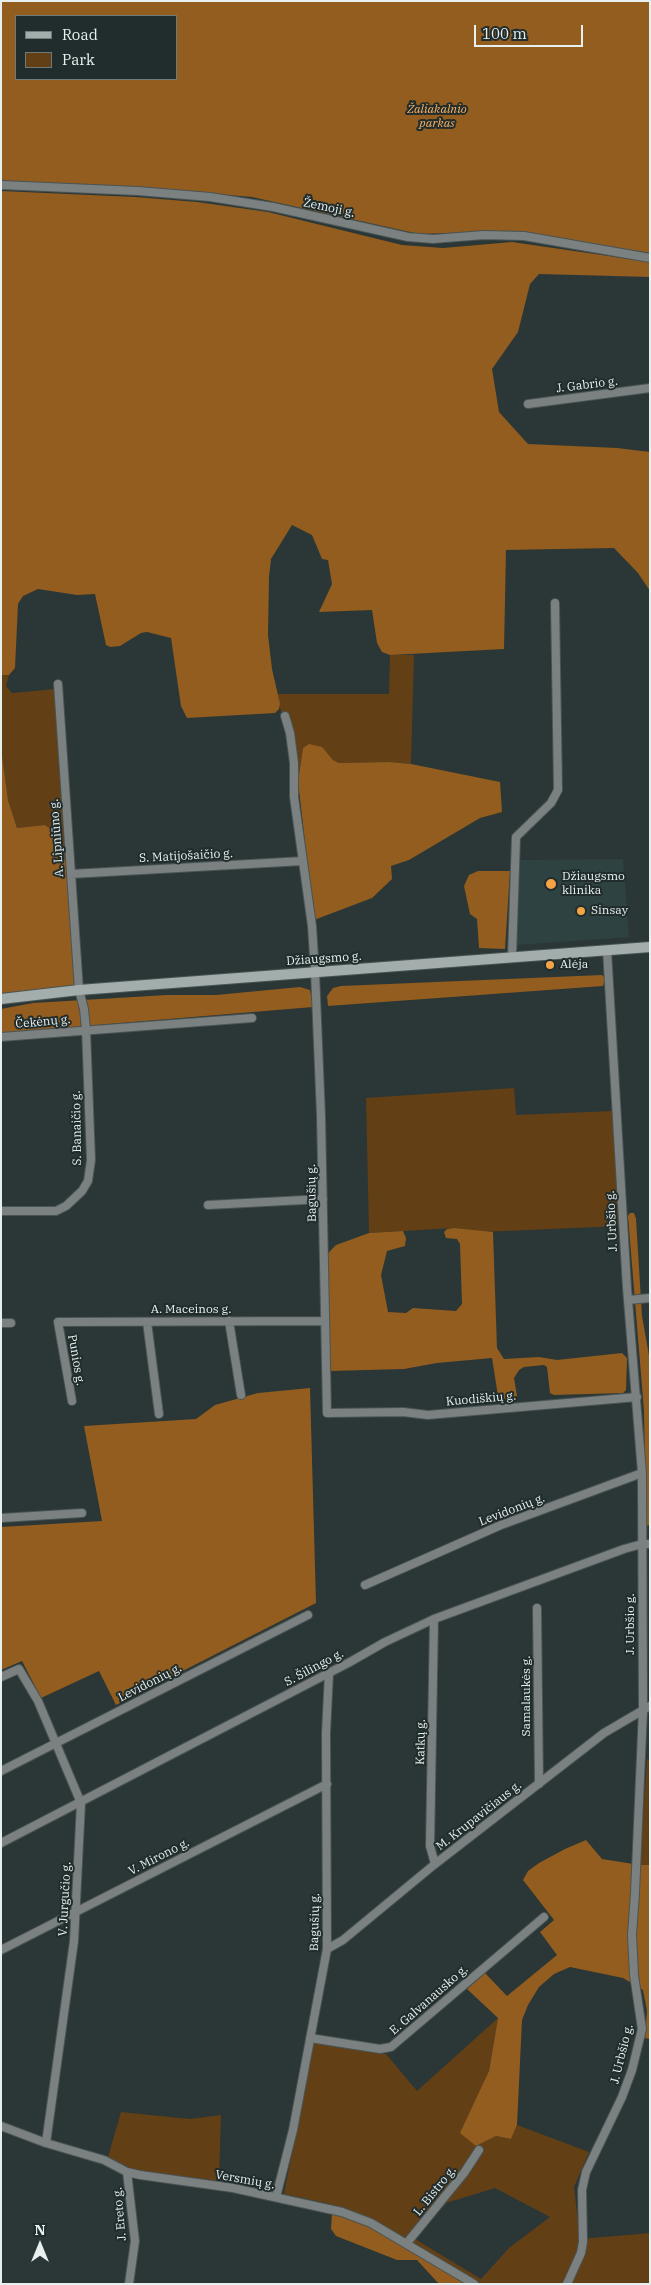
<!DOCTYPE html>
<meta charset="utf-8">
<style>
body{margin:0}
#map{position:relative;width:651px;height:2285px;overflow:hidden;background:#2b3636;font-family:"IBM Plex Serif",serif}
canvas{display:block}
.frame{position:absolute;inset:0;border:2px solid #e8efef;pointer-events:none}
.legend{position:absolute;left:15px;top:15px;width:162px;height:65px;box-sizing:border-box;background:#212c2c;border:1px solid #717a7a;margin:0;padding:6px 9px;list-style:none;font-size:15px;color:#e8efef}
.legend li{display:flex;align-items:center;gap:10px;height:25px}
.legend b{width:25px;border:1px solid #717a7a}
.north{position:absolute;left:15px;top:2220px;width:50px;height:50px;-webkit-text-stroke:4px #212c2c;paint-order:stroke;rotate:0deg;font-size:14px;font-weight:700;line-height:20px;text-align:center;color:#e8efef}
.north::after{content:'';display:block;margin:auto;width:18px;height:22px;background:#e8efef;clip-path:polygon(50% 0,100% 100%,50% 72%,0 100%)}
.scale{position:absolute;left:474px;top:25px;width:109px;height:22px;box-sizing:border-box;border:2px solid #e8efef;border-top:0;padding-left:6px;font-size:15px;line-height:18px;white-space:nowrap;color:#e8efef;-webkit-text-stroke:4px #212c2c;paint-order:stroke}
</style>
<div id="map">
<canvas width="651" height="2285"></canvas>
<div class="frame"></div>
<ul class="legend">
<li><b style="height:6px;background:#a3adac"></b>Road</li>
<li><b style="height:14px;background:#633f15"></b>Park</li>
</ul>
<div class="north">N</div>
<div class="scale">100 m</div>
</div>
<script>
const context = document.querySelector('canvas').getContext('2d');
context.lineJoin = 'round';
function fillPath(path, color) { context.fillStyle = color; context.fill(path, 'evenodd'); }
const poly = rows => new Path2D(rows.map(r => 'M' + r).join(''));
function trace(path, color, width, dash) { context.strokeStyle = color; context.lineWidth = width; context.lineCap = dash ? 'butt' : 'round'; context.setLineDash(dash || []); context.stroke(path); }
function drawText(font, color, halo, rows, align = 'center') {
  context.font = font + ' "IBM Plex Serif",serif'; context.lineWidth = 4; context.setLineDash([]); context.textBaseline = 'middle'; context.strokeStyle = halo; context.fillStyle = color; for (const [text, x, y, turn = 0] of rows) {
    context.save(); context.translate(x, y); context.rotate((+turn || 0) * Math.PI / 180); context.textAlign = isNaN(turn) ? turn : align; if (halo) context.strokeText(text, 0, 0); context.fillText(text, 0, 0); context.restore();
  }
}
fillPath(poly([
 [623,859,629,937,517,945,520,860]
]), '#2e4241');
fillPath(poly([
 [390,655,414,655,411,764,389,762,339,763,333,760,328,754,303,748,298,781,290,781,289,747,277,694,389,694],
 [1,675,9,675,6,686,12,693,56,689,67,865,51,829,45,825,17,828,8,800,1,748],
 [514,1088,516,1115,613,1111,620,1226,482,1232,454,1228,369,1233,366,1098],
 [647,1759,650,1760,650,1865,646,1866,640,1865],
 [498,2018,489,2071,482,2088,476,2146,496,2136,511,2139,517,2125,589,2152,574,2187,580,2239,650,2233,650,2284,469,2284,332,2213,330,2204,284,2194,313,2043,386,2054,417,2091],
 [495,2188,550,2217,509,2248,481,2279,415,2239,446,2203],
 [121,2112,190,2119,221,2115,219,2181,142,2171,130,2168,108,2157]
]), '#633f15');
fillPath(poly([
 [1,1,650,1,650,253,513,231,419,234,252,197,145,188,1,181],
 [16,16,176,16,176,79,16,79],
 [1,191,135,197,197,202,268,212,402,245,443,248,512,242,650,262,650,277,539,274,530,284,518,332,492,369,499,412,528,444,617,448,650,452,650,591,638,573,614,548,506,550,504,649,390,655,382,652,377,643,372,610,319,612,332,584,328,560,322,559,312,535,292,525,271,559,269,577,268,635,272,669,280,704,279,709,275,713,187,718,181,706,171,638,147,632,141,633,120,646,110,647,106,645,95,594,77,595,38,589,23,596,18,604,15,668,9,675,1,675],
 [309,744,322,747,333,760,339,763,389,762,411,764,500,782,502,812,480,818,409,860,391,866,392,879,372,898,314,920,298,781,303,748],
 [1,748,8,800,17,828,45,825,51,829,67,865,76,985,1,995],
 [478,871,510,871,505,949,479,948,477,919,470,914,464,886,469,875],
 [602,975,605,978,603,986,328,1006,327,996,333,988,341,986],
 [300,987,310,990,313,1007,1,1033,1,1009,33,1003,167,995,216,995],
 [630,1213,634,1213,636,1219,642,1316,650,1361,650,1525,646,1526,644,1411,628,1216],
 [454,1228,493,1232,497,1348,504,1359,539,1357,557,1360,622,1353,627,1358,626,1390,623,1393,554,1395,550,1393,547,1367,544,1365,524,1367,519,1370,514,1378,517,1396,504,1400,498,1396,492,1358,437,1363,404,1369,330,1371,328,1368,328,1254,331,1250,336,1245,369,1233,403,1231,406,1238,405,1246,387,1251,381,1275,388,1312,406,1313,413,1308,456,1311,462,1304,460,1244,457,1239,446,1238,444,1232,447,1229],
 [310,1388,316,1603,116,1705,99,1671,41,1698,22,1661,1,1670,1,1527,102,1521,84,1426,196,1419,215,1405,258,1393],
 [586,1840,602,1859,640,1865,650,1865,650,2039,645,2038,647,2011,643,1990,623,1978,570,1967,554,1974,539,1987,528,2005,522,2020,517,2125,511,2139,496,2136,476,2146,460,2133,489,2071,498,2018,467,1989,485,1973,507,1996,557,1955,540,1932,554,1920,523,1880,528,1871,539,1863,565,1849],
 [332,2213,343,2215,393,2238,469,2284,439,2284,417,2260,397,2260,336,2236,331,2229]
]), '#925d1e');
const street = poly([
 [1,185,138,191,210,197,273,207,408,237,433,239,484,235,524,236,650,258],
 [528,404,650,388],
 [285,716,290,733,294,763,294,797,312,926,315,972,321,1116,327,1413,403,1412,428,1415,637,1397],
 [71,874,303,861],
 [512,957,516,837,551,803,558,790,555,603],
 [1,1037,252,1018],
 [208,1205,323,1199],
 [1,1211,56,1211,66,1206,82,1191,88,1181,91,1160,86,1029,84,1009,79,990,58,684],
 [628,1300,650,1298],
 [229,1321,241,1395],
 [147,1322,159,1414],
 [1,1323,11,1323],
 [72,1401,58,1322,324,1321],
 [1,1518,82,1513],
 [365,1585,501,1525,642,1473],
 [537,1608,539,1784],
 [434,1619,430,1846,435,1864],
 [1,1677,19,1669,38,1701,81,1803,74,1941,46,2143],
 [1,1771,308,1615],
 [1,1843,350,1662,385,1642,434,1619,624,1549,642,1544,650,1544],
 [327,1949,343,1940,435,1864,604,1733,650,1706],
 [1,1950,327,1784],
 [310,2038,380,2049,391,2047,544,1917],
 [1,2126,46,2143,104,2160,127,2172,140,2175,233,2188,342,2212,371,2223,474,2284],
 [127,2172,135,2241,129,2284],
 [276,2197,293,2130,327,1949,326,1733,329,1673],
 [406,2244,464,2173,479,2150],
 [567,2284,581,2253,583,2242,582,2190,586,2172,622,2097,632,2070,642,2029,634,1975,632,1935,635,1893,643,1710,642,1473,627,1288,607,950]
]);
const secondary = poly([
 [1,999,79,990,650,947]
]);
trace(street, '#495454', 10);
trace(secondary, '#495454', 12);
trace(street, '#7b8181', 8);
trace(secondary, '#a3adac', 10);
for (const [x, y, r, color] of [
 [551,884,6,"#f5a345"],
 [581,911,5,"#f5a345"],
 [550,965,5,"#f5a345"]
]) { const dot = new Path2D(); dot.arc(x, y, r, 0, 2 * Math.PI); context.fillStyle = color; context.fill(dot); trace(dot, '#212c2c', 2); }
drawText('italic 12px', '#fcb365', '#212c2c', [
 ["Žaliakalnio",437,110],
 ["parkas",437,124]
]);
drawText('12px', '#e8efef', '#212c2c', [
 ["Žemoji g.",329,208,12],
 ["J. Gabrio g.",587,385,-7],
 ["A. Lipniūno g.",57,838,-94],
 ["S. Matijošaičio g.",186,856,-3],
 ["Džiaugsmo g.",324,959,-4],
 ["Čekėnų g.",43,1022,-5],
 ["S. Banaičio g.",77,1128,-91],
 ["Bagušių g.",312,1193,-91],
 ["J. Urbšio g.",612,1221,-93],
 ["A. Maceinos g.",191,1310],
 ["Punios g.",76,1360,80],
 ["Kuodiškių g.",481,1399,-5],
 ["Levidonių g.",512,1510,-21],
 ["J. Urbšio g.",631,1624,-90],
 ["S. Šilingo g.",314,1668,-28],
 ["Levidonių g.",150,1683,-27],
 ["Samalaukės g.",527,1696,-90],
 ["Katkų g.",421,1742,-89],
 ["M. Krupavičiaus g.",479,1816,-38],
 ["V. Mirono g.",159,1857,-27],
 ["V. Jurgučio g.",65,1899,-87],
 ["Bagušių g.",315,1922,-89],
 ["E. Galvanausko g.",429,2000,-41],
 ["J. Urbšio g.",622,2054,-76],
 ["Versmių g.",245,2180,10],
 ["L. Bistro g.",435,2191,-51],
 ["J. Ereto g.",120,2214,-95]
]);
drawText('12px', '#e8efef', '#212c2c', [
 ["Džiaugsmo",562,877],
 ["klinika",562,891],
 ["Sinsay",591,911],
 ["Alėja",560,965]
], 'left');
</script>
